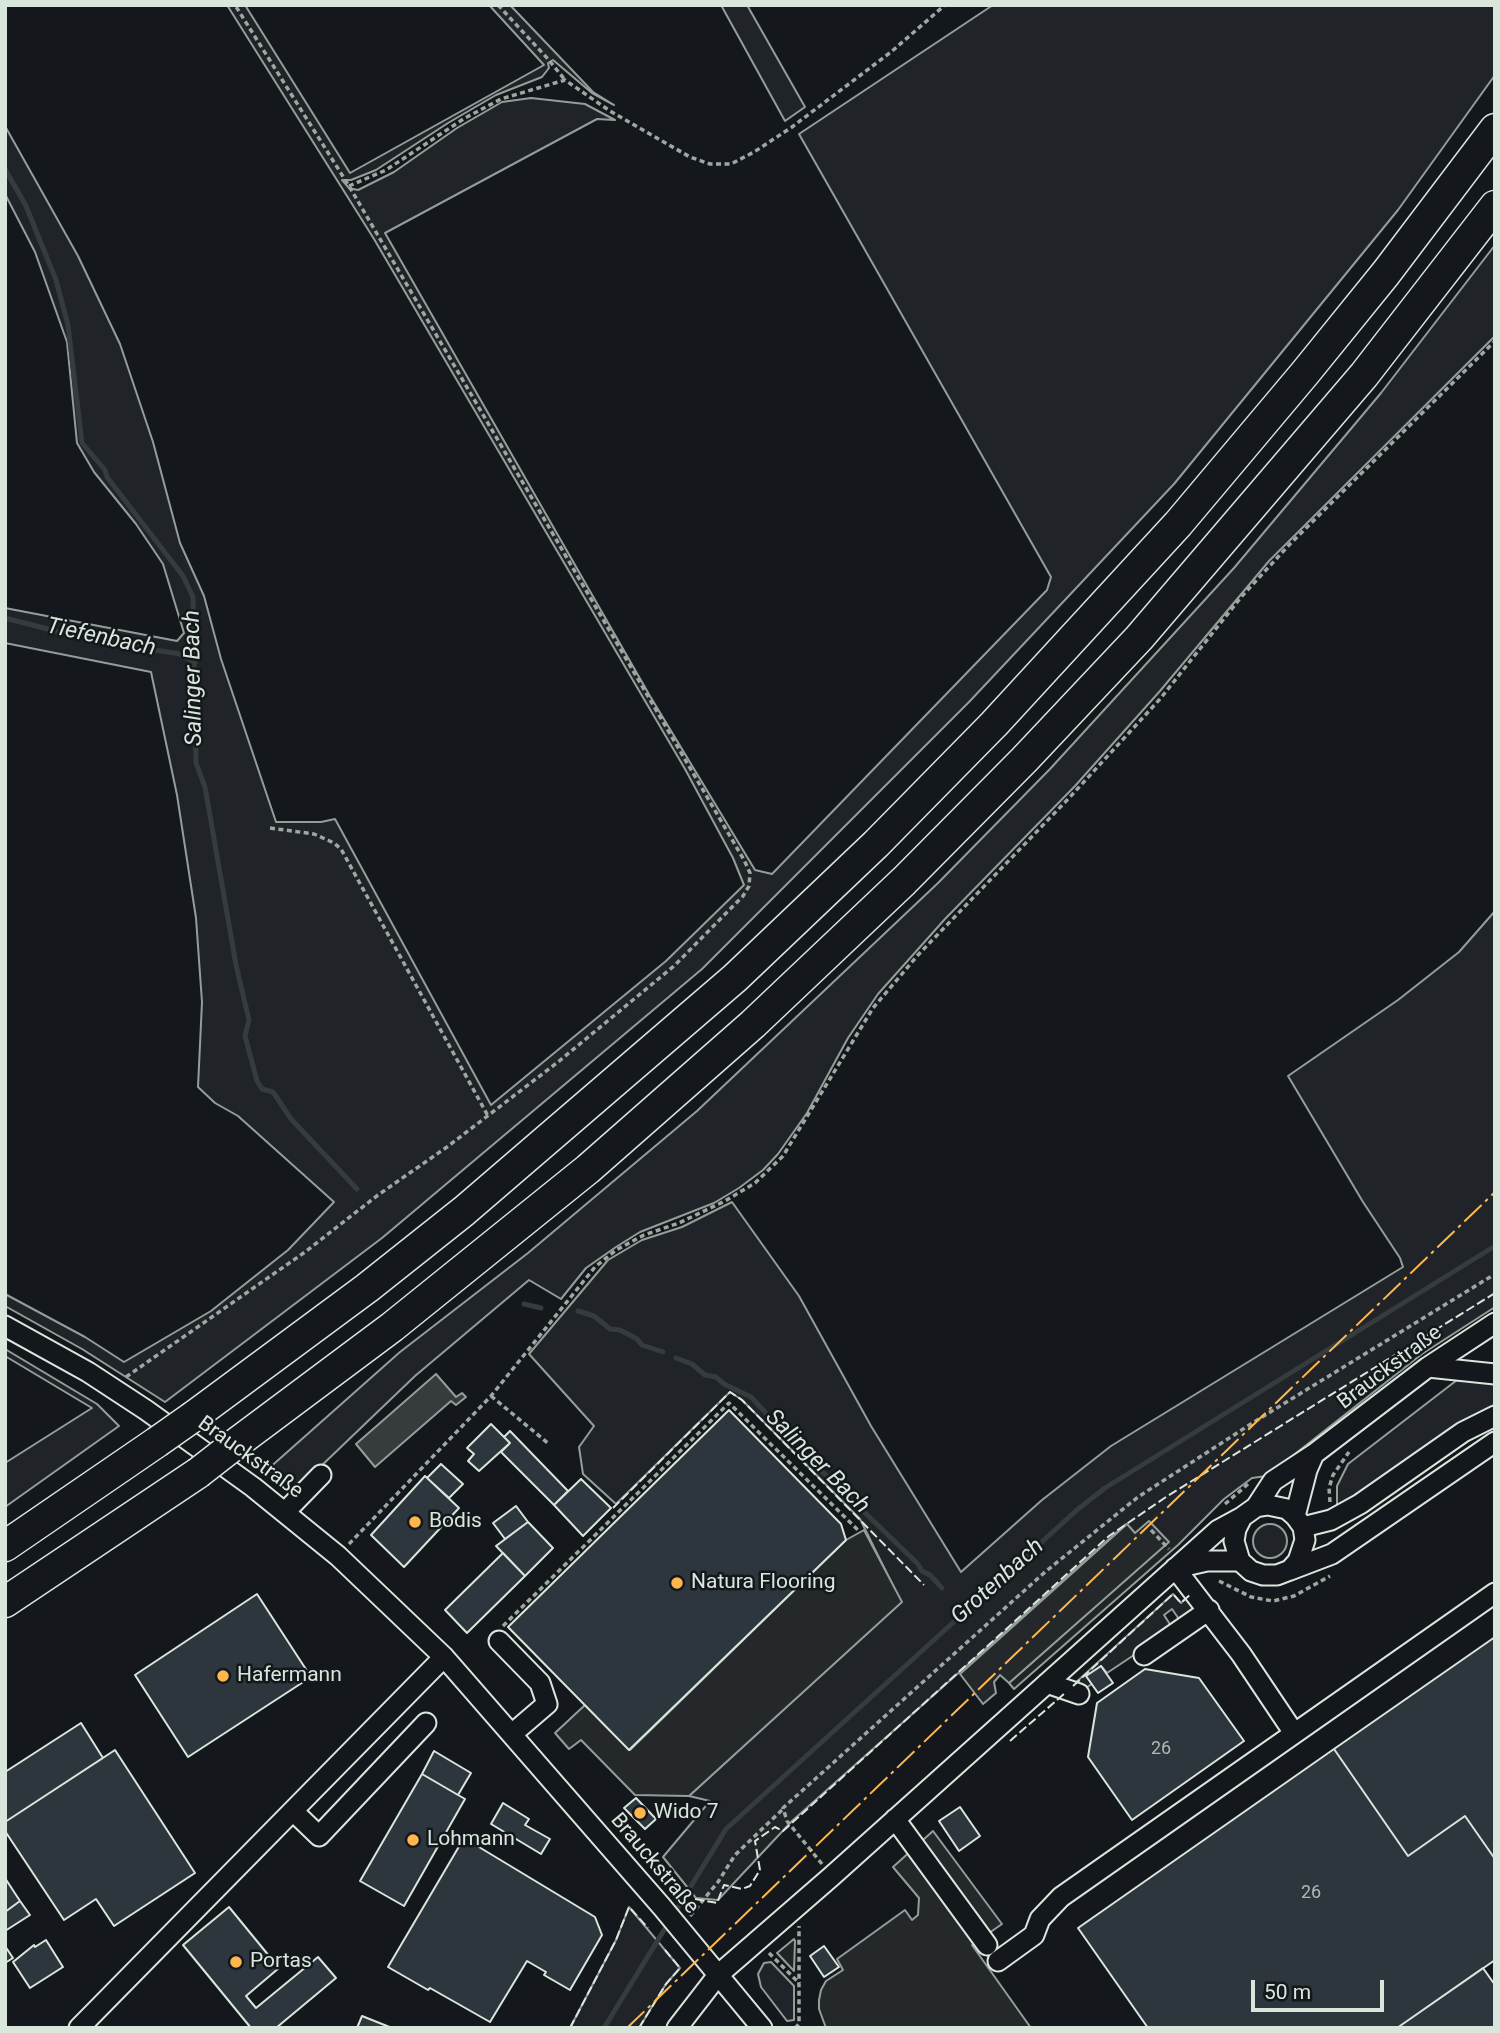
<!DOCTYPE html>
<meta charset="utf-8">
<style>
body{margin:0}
#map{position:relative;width:1500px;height:2033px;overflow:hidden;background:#14181c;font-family:Roboto,sans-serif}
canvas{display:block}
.frame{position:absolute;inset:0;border:7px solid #d8e6dc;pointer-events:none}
.scale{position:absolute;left:1251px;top:1980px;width:133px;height:32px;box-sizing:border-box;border:4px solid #d8e6dc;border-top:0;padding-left:9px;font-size:21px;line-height:24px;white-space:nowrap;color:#d8e6dc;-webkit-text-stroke:5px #14181c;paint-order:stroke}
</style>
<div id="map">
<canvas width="1500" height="2033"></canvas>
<div class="frame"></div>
<div class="scale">50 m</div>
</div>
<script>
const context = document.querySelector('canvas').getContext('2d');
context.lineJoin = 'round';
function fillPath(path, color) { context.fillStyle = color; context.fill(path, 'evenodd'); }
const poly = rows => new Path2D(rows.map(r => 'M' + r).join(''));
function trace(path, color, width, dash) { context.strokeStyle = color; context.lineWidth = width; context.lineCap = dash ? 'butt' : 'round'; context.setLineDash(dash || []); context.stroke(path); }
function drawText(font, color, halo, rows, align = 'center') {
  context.font = font + ' Roboto,sans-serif'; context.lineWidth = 5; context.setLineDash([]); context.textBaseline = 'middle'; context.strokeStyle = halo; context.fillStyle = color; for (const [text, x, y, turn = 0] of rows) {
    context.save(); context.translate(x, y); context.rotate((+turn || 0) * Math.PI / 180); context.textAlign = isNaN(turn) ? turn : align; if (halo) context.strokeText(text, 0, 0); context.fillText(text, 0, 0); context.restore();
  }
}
const green = poly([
 [227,5,245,5,350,173,544,65,489,5,510,5,593,92,614,105,592,93,553,60,548,63,549,68,542,77,496,95,448,123,376,170,351,180,342,180,349,188,358,190,394,172,457,128,502,102,531,98,585,104,615,120,597,119,385,233,650,696,755,870,772,874,1047,590,1051,577,799,134,993,5,1495,5,1495,75,1398,210,1174,484,969,702,702,969,382,1238,165,1402,82,1349,5,1306,5,1294,85,1337,124,1362,211,1311,288,1250,334,1202,238,1116,215,1103,198,1087,202,1002,196,918,177,795,151,672,5,643,5,608,177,641,184,633,163,564,136,524,94,472,77,443,67,342,35,252,5,194,5,126,78,256,120,344,153,442,180,543,204,596,221,659,276,822,321,822,335,819,491,1105,666,961,744,885,733,858,685,769,374,239,227,5],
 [721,5,747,5,805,107,785,121,721,5],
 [1495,245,1495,336,1269,561,1160,691,1075,786,945,919,878,994,848,1038,807,1113,778,1154,763,1170,739,1188,714,1203,640,1232,616,1247,586,1268,561,1299,529,1280,415,1376,294,1492,267,1470,400,1352,528,1253,697,1111,938,883,1050,769,1234,568,1381,393,1495,245],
 [1495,911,1495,1307,1422,1354,1267,1476,1252,1478,1224,1499,1178,1545,1014,1689,1009,1683,1168,1542,1135,1533,1126,1524,792,1821,718,1900,696,1898,663,1857,710,1801,689,1796,901,1602,860,1519,742,1400,730,1392,616,1504,583,1474,579,1447,594,1426,529,1354,608,1260,642,1240,682,1227,732,1202,799,1296,871,1426,961,1572,1042,1500,1111,1446,1403,1267,1400,1258,1363,1202,1288,1076,1398,1000,1459,952,1495,911],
 [5,1349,97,1404,119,1426,5,1507,5,1463,92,1408,5,1356,5,1349],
 [1457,1380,1495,1383,1495,1409,1353,1501,1337,1508,1337,1486,1348,1464,1457,1380],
 '1253 1541a17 17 0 1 1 34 0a17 17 0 1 1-34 0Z',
 [1173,1594,1181,1603,1188,1596,1200,1610,1181,1622,1172,1609,1164,1615,1173,1629,1107,1673,1101,1666,1087,1676,1092,1684,1084,1689,1073,1685,1173,1594],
 [629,1907,680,1968,666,1984,639,2028,570,2028,616,1940,629,1907],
 [794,1939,795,1941,794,1971,777,1953,794,1939],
 [771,1962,794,1986,794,2020,787,2021,761,1987,758,1974,764,1963,771,1962]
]);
fillPath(green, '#202428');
trace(green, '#939e99', 2);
const parking = poly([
 [1149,1521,1169,1542,1009,1683,1000,1675,994,1682,996,1693,983,1704,960,1674,1127,1524,1135,1533,1149,1521],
 [864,1530,902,1602,689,1796,635,1795,581,1740,569,1749,555,1733,585,1705,630,1750,846,1540,864,1530],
 [933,1831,1002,1924,972,1945,1031,2028,826,2028,819,2009,819,2000,821,1990,826,1981,843,1970,837,1959,905,1910,912,1920,918,1915,919,1898,893,1867,933,1831]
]);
fillPath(parking, '#24282b');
trace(parking, '#939e99', 2);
const water = poly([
 [436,1374,456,1397,462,1393,466,1397,456,1405,451,1401,375,1467,356,1444,436,1374]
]);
fillPath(water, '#363b3e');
trace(water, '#939e99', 2);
trace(poly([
 [5,169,26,206,56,280,68,325,82,443,105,470,107,477,183,576,193,597,196,763,205,787,236,965,249,1020,245,1036,257,1081,262,1089,273,1092,291,1119,357,1189],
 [5,618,67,634,88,635,122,645,180,654,195,663],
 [524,1304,541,1308],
 [578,1311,594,1316,610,1329,620,1330,637,1339,642,1345,663,1352],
 [676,1358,692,1364,705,1375,716,1377,724,1384,751,1397,802,1452,918,1564,922,1571,930,1575,942,1588],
 [604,2028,726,1829,1078,1509,1105,1488,1495,1246]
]), '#363b3e', 5);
const building = poly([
 [729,1410,841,1524,846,1540,629,1750,508,1627,729,1410],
 [491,1424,510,1443,479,1471,468,1461,474,1454,467,1448,491,1424],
 [510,1431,568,1491,554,1505,501,1452,510,1443,504,1437,510,1431],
 [441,1464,463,1484,449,1498,427,1478,441,1464],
 [425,1476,459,1508,404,1567,371,1535,425,1476],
 [581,1479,611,1508,583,1536,554,1505,581,1479],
 [516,1506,528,1522,505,1539,493,1523,516,1506],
 [528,1522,553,1548,525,1576,496,1546,528,1522],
 [503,1553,525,1576,467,1633,445,1610,503,1553],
 [257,1594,311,1677,188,1757,135,1675,257,1594],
 [1495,1637,1495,1859,1465,1816,1408,1856,1334,1749,1495,1637],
 [1101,1666,1113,1683,1098,1693,1086,1676,1101,1666],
 [1145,1669,1199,1678,1244,1741,1132,1820,1088,1757,1097,1703,1145,1669],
 [81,1723,103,1758,5,1822,5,1772,81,1723],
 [1334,1749,1408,1856,1465,1816,1495,1859,1495,1960,1397,2028,1148,2028,1078,1928,1334,1749],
 [115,1750,195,1873,114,1926,96,1899,64,1920,5,1831,5,1822,115,1750],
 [434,1751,471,1773,458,1795,422,1774,434,1751],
 [422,1774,465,1799,404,1906,360,1881,422,1774],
 [636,1798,656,1819,645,1829,624,1808,636,1798],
 [503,1803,529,1819,525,1825,550,1839,541,1854,491,1824,503,1803],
 [960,1807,980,1836,959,1851,939,1821,960,1807],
 [464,1838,595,1917,602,1935,570,1990,544,1975,546,1972,527,1961,490,2022,430,1988,428,1990,388,1967,464,1838],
 [5,1878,20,1901,5,1912,5,1878],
 [20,1901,30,1915,5,1931,5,1912,20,1901],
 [229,1907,279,1968,246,1996,256,2008,318,1957,336,1978,276,2028,251,2028,183,1945,229,1907],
 [46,1940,63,1967,30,1988,13,1962,34,1945,35,1947,46,1940],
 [5,1946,13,1958,5,1963,5,1946],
 [824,1946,839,1967,824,1977,810,1956,824,1946],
 [1483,1968,1495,1985,1495,2028,1397,2028,1483,1968],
 [362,2016,392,2028,357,2028,362,2016]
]);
fillPath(building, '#2c363c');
trace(building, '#d8e6dc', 2);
const minor = poly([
 [5,1326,88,1372,146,1410,253,1487,338,1556,444,1657,662,1907,762,2028],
 [1428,1367,1495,1374],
 [1256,1507,1268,1505,1287,1509,1295,1516,1303,1527,1305,1540,1298,1561,1290,1570,1277,1575,1263,1575,1251,1571,1240,1561,1234,1541,1236,1529,1242,1517,1256,1507,1273,1481,1314,1454,1428,1367,1495,1323],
 [285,1512,321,1475],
 [1295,1516,1307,1470,1314,1454],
 [1303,1527,1331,1520,1360,1504,1463,1432,1495,1416],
 [1175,1568,1241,1654,1294,1733],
 [1176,1568,1207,1561,1240,1561],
 [1290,1570,1332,1554,1495,1442],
 [499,1641,540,1683,547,1704,512,1734],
 [1144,1655,1209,1610],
 [1047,1683,1079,1694],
 [293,1811,319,1836,426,1723],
 [895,1819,987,1945],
 [998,1961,1034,1935,1040,1919,1061,1897,1495,1593],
 [79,2028,444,1657],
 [677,2028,718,1975,832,1876,1218,1530,1242,1517]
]);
const highway = poly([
 [194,1416,367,1288,464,1211,735,978,876,844,994,724,1178,524,1305,373,1386,273,1495,129],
 [234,1445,392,1327,588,1169,753,1024,904,881,1024,760,1139,638,1364,375,1495,206],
 [5,1546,157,1442],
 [5,1602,198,1473]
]);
trace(minor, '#d8e6dc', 23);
trace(highway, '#d8e6dc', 33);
trace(poly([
 [498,5,548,59,565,80],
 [349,186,386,170,465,118,501,99,565,80,610,111,690,157,710,164,731,164,754,152,792,127,891,52,945,5],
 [270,828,314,834,334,843,341,849,488,1116],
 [126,1377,305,1252,378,1195,447,1147,558,1062,674,966,743,896,749,886,750,873,744,860,349,186,235,5],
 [491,1396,549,1444],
 [1330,1502,1329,1488,1333,1475,1349,1452],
 [1225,1504,1248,1484],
 [1151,1530,1169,1549],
 [349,1544,491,1396,595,1267,616,1250,644,1235,679,1223,725,1201,755,1183,783,1156,873,1008,918,955,1070,797,1160,699,1242,596,1290,544,1495,341],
 [1219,1581,1251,1597,1273,1601,1294,1596,1330,1576],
 [503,1626,729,1403,860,1532],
 [822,1864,787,1821,783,1808,1045,1572,1138,1497,1254,1422,1495,1274],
 [690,1916,718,1882,735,1855,783,1809],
 [769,1953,800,1984],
 [795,2028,799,2024,799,1926]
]), '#9da8a2', 3.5, [5, 3.5]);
trace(minor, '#14181c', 19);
trace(highway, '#14181c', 30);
const highwayBridge = poly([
 [157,1442,194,1416],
 [198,1473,234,1445]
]);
trace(highwayBridge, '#d8e6dc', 33, []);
trace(highwayBridge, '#14181c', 30);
trace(poly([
 [613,1508,730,1392,742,1400,924,1585],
 [1073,1686,1173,1594,1181,1603,1191,1594],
 [1010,1741,1065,1693],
 [695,1899,717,1903,724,1885,742,1889,750,1886,760,1870,755,1841,775,1827,783,1831,1109,1536,1166,1497,1495,1293],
 [570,2028,616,1940,629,1907,648,1928],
 [639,2028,666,1984,680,1968,665,1950]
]), '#d8e6dc', 2, [9, 3.5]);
trace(poly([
 [627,2028,1495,1192]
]), '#ffb74d', 2, [24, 5, 3.5, 5]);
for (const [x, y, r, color] of [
 [415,1522,7,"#ffb74d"],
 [677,1583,7,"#ffb74d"],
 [223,1676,7,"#ffb74d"],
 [640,1813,7,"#ffb74d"],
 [413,1840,7,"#ffb74d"],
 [236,1962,7,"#ffb74d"]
]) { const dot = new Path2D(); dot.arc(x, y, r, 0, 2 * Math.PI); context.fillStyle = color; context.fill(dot); trace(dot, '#14181c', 2.5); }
drawText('18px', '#adbab4', null, [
 ["26",1161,1749],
 ["26",1311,1893]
]);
drawText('21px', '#d8e6dc', '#14181c', [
 ["Brauckstraße",1390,1368,-37],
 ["Brauckstraße",250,1458,36],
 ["Brauckstraße",654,1864,50]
]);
drawText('21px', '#d8e6dc', '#14181c', [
 ["Bodis",429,1522],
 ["Natura Flooring",691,1583],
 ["Hafermann",237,1676],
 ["Wido 7",654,1813],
 ["Lohmann",427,1840],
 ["Portas",250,1962]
], 'left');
drawText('italic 23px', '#d8e6dc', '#14181c', [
 ["Tiefenbach",101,638,12],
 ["Salinger Bach",194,678,-91],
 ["Salinger Bach",817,1462,45],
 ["Grotenbach",998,1582,-42]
]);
</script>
